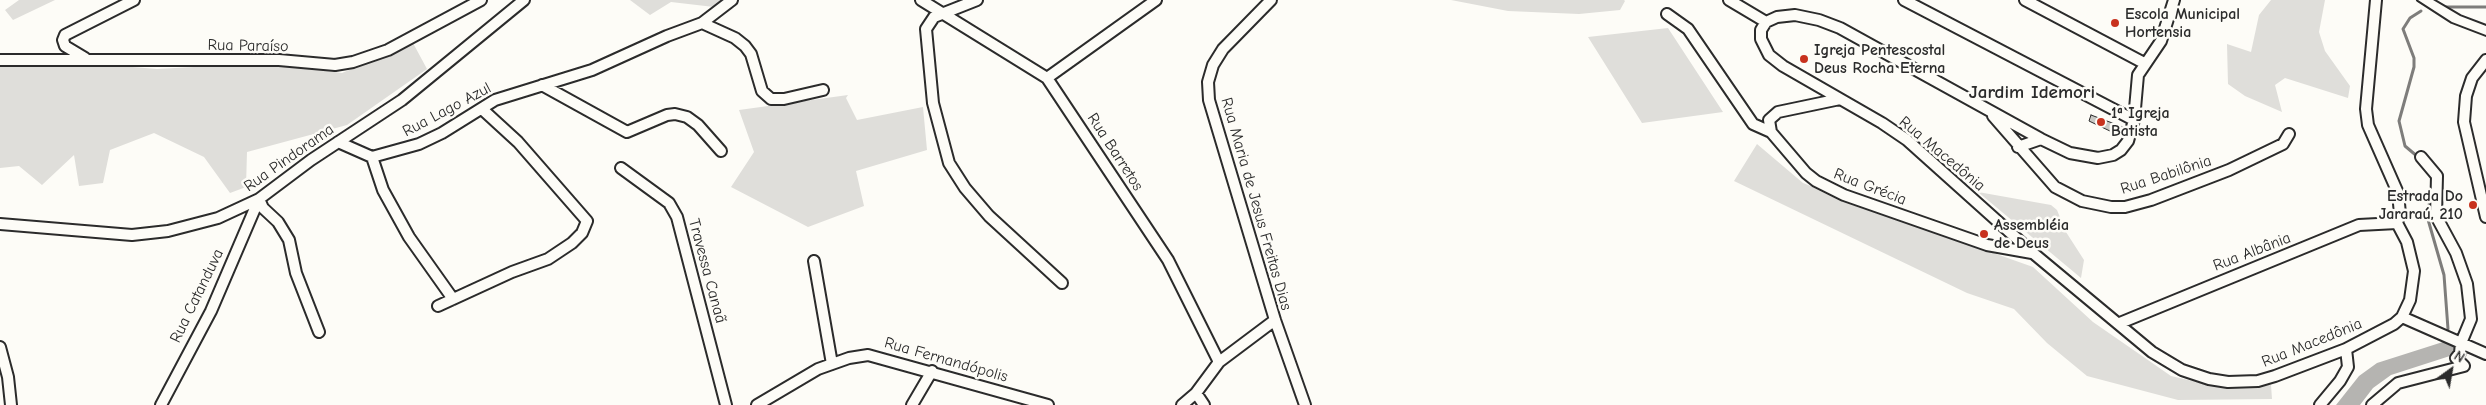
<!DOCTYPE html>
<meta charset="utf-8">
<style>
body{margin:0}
#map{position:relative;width:2486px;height:405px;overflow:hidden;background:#fdfcf7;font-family:"Comic Neue",sans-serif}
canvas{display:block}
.north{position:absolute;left:2426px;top:345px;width:50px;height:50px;-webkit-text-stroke:4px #fdfcf7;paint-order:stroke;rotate:32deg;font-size:14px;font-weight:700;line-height:20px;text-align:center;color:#2b2b2b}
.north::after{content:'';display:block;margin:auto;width:18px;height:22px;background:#2b2b2b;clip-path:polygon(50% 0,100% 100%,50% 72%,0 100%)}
</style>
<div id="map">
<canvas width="2486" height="405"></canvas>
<div class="north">N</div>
</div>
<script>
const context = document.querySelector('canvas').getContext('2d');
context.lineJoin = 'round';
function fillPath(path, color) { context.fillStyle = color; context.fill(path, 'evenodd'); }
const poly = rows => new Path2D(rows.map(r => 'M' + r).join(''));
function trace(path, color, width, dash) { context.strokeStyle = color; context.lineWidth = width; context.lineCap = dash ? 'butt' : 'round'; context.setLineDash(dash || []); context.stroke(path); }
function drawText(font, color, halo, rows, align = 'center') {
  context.font = font + ' "Comic Neue",sans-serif'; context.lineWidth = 5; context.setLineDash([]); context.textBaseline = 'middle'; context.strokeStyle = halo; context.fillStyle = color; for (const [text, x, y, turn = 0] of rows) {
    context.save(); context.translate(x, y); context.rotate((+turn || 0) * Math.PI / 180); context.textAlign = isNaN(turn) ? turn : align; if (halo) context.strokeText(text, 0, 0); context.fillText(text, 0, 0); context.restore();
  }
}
fillPath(poly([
 [19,0,55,0,13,20,5,10],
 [630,0,722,0,714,7,671,2,650,15],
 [1451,0,1624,0,1625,1,1620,10,1579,14,1508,11],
 [2271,0,2325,0,2319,32,2325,51,2350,86,2348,98,2285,78,2275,85,2282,112,2245,96,2228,84,2227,44,2251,52,2259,15],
 [1668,28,1723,112,1642,123,1588,37],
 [413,43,427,69,347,125,247,152,246,187,230,193,204,157,154,133,110,150,103,183,79,186,74,155,42,185,19,166,0,168,0,65,96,64,157,69,268,63,342,73],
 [848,95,846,98,857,120,923,107,927,150,856,171,864,206,808,227,731,187,754,152,739,110],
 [1757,144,1803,183,1864,207,2033,267,2093,322,2171,376,2223,388,2271,385,2272,399,2178,400,2087,376,2047,343,2014,309,1967,293,1734,181],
 [1978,192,2051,205,2057,210,2066,232,2084,260,2081,278]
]), '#dfdeda');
trace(poly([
 [2446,7,2486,7],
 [2418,157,2405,146,2399,121,2414,67,2414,58,2403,29,2410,18,2421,11],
 [2432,189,2427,216,2444,275,2448,329]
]), '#7e7d7b', 3);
fillPath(poly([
 [2446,341,2453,343,2456,349,2453,355,2391,375,2373,388,2360,405,2336,405,2359,376,2377,363,2446,341]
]), '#b5b4b1');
const building = poly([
 [2091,115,2123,127,2112,132,2089,121,2091,115]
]);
fillPath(building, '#c9c8c4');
trace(building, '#2b2b2b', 1);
const minor = poly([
 [921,0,1047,78,1168,260,1219,362],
 [977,0,934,17,926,29,933,103,949,163,965,188,989,216,1062,283],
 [1271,0,1223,49,1213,65,1208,82,1209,100,1275,320,1305,405],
 [1729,0,1766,22],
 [1904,0,2134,120],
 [2025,0,2144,63],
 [2174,0,2161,41,2138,75,2134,120,2128,141,2121,150,2113,155,2098,158,2070,153,2041,139,1840,28,1819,20,1795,15,1777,17,1766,22,1761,30,1761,39,1769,55,1783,66,1882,123,1907,140,2033,253,2152,352,2182,370,2209,379,2228,382,2258,381,2275,376,2346,349,2394,324,2402,317,2410,300,2414,271,2407,242,2397,223],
 [2376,0,2366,109,2368,125,2398,193,2400,214,2397,223],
 [1667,14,1688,29,1753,124,1771,132],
 [702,23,735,38,745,46,751,54,762,91,771,99,784,99,823,90],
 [85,58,65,46,63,40,65,35,134,0],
 [0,60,279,60,335,65,353,62,388,50,481,0],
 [2486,60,2472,78,2466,96,2464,122,2486,217],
 [1047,78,1156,0],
 [542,85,627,132,667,115,675,114,687,117,698,125,721,151],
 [1840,99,1778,112,1769,120,1771,132,1806,173,1816,181,1844,195,1987,245,2032,253],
 [1993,116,2055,187,2082,201,2111,207,2125,207,2151,200,2229,170,2283,144,2289,134],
 [338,142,372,157,419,144,442,133,495,100,592,70,667,36,702,23,732,0],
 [2018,147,2041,139],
 [372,157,383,190,409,237,453,299],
 [621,168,669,203,677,217,726,405],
 [259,199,263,208,278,222,289,240,296,273,319,332],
 [0,224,132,235,168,231,218,218,259,199,311,160,402,100,524,0],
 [814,261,832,364],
 [438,306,512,272,548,259,572,243,582,233,587,221,518,142,482,109],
 [2402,317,2486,354],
 [2120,323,2359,225,2397,223],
 [0,347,8,377,11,405],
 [1196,393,1204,405],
 [161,405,211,311,259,199],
 [757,405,818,369,849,358,868,355,1048,405],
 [912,405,932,371],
 [1182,405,1196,393,1219,362,1275,320],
 [2320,405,2340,381,2348,367,2346,349],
 [2372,405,2398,383,2464,366,2456,358,2460,353,2461,343,2471,319,2467,284,2456,253,2436,216,2437,176,2421,157]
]);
const tertiary = poly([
 [2418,0,2433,0,2460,16,2486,26,2486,35,2452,22,2418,0]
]);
trace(minor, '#2b2b2b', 14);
trace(tertiary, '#2b2b2b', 4);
trace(minor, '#fdfcf7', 10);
fillPath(tertiary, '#fdfcf7');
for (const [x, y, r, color] of [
 [2115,23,5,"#c8321e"],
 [1804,59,5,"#c8321e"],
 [2101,122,5,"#c8321e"],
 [2473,205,5,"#c8321e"],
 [1984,234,5,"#c8321e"]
]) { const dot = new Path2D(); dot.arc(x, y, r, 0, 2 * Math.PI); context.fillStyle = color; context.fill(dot); trace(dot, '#fdfcf7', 2); }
drawText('bold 16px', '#2b2b2b', '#fdfcf7', [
 ["Escola Municipal",2125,14],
 ["Hortensia",2125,32],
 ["Igreja Pentescostal",1814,50],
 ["Deus Rocha Eterna",1814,68],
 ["1ª Igreja",2111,113],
 ["Batista",2111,131],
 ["Estrada Do",2463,196,"right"],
 ["Jararaú, 210",2463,214,"right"],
 ["Assembléia",1994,225],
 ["de Deus",1994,243]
], 'left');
drawText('16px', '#2b2b2b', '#fdfcf7', [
 ["Rua Paraíso",248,46,1],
 ["Rua Lago Azul",447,110,-28],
 ["Rua Barretos",1115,152,57],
 ["Rua Macedônia",1942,154,40],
 ["Rua Pindorama",289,158,-35],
 ["Rua Babilônia",2166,175,-18],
 ["Rua Grécia",1870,187,21],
 ["Rua Maria de Jesus Freitas Dias",1256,204,74],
 ["Rua Albânia",2252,252,-21],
 ["Travessa Canaã",707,271,75],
 ["Rua Catanduva",197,296,-64],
 ["Rua Macedônia",2312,343,-22],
 ["Rua Fernandópolis",946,360,16]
]);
drawText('bold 19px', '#2b2b2b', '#fdfcf7', [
 ["Jardim Idemori",2032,93]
]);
</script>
